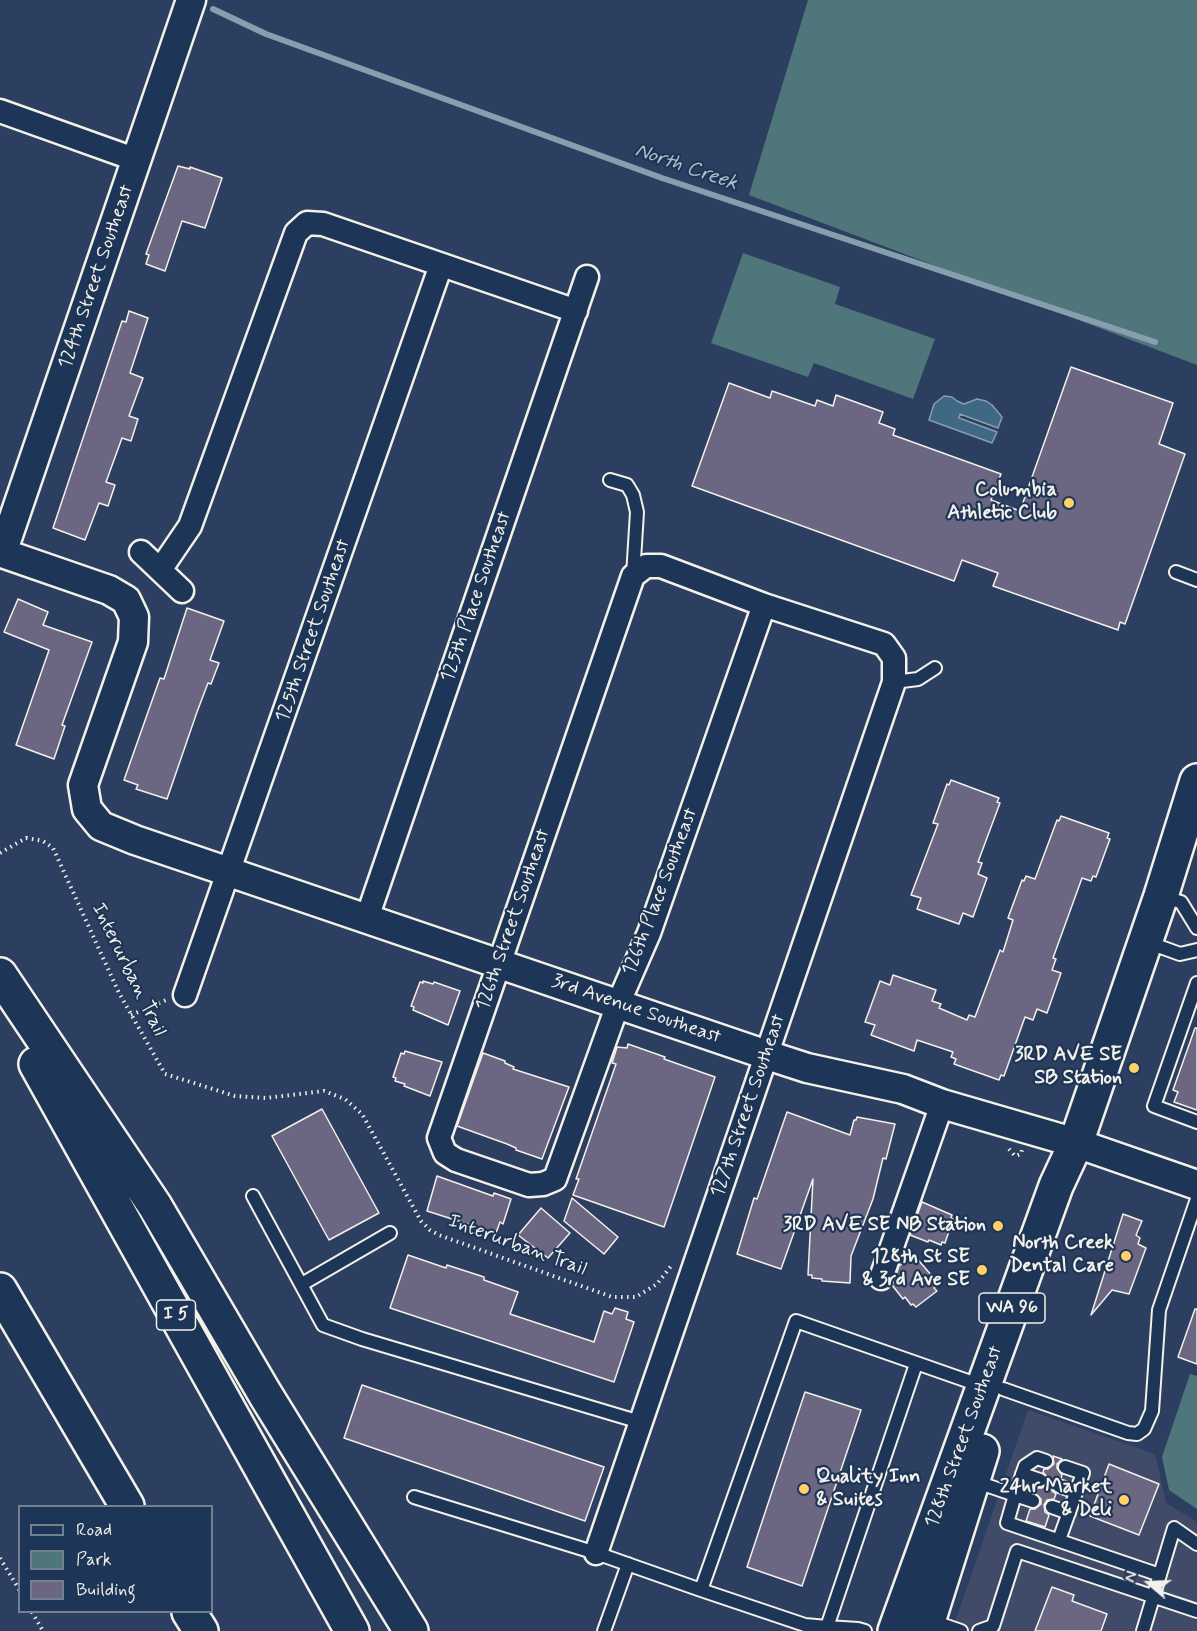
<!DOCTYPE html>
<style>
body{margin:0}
#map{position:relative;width:1197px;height:1631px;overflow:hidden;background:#2d3f60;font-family:Mynerve,sans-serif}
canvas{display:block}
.legend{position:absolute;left:18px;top:1505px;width:195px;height:108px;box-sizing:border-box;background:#1d3557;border:2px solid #738091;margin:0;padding:8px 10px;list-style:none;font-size:18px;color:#f4f1e8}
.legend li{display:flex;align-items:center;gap:12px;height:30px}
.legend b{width:30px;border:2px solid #738091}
.north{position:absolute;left:1119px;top:1553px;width:60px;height:60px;-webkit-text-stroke:4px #1d3557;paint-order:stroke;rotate:289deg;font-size:16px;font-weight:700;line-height:24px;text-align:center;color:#f4f1e8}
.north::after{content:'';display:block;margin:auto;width:21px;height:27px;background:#f4f1e8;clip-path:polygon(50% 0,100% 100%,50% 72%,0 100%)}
</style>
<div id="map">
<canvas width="1197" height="1631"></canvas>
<ul class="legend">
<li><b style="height:8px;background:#1d3557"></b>Road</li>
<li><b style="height:16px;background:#4f767a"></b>Park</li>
<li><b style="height:16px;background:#6b6682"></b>Building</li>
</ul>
<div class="north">N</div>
</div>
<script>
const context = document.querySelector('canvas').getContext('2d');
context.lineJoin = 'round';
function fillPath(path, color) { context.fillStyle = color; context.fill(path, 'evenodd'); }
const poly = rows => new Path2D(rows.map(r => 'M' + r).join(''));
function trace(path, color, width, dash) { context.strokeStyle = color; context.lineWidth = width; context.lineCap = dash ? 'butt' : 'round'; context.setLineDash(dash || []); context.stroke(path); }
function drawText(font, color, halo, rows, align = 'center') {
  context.font = font + ' Mynerve,sans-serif'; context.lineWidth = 4.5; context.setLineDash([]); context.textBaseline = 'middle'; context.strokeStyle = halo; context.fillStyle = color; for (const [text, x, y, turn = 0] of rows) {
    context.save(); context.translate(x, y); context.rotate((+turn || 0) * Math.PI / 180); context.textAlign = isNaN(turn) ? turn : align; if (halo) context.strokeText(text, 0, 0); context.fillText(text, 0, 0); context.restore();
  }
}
fillPath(poly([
 [1028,1410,1155,1454,1166,1503,1197,1522,1197,1631,952,1631]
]), '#404b6a');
fillPath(poly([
 [808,0,1197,0,1197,365,749,195],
 [743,253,840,287,835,304,935,339,913,399,814,363,808,377,711,343],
 [1190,1374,1197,1376,1197,1509,1169,1490,1162,1457]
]), '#4f767a');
const water = poly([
 [944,396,952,397,957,401,964,404,977,399,986,401,992,405,1002,417,998,428,960,414,959,418,997,432,992,443,929,420,934,404,944,396]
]);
fillPath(water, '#3e6884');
trace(water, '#879fac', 1.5);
trace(poly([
 [213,9,266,34,662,178,1155,342]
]), '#879fac', 6);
const building = poly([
 [178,166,190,169,190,167,222,178,205,228,182,221,165,271,146,264,149,255,146,254,178,166],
 [129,311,148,318,130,373,143,378,129,416,138,419,131,441,122,438,106,482,115,485,108,506,99,503,85,540,53,528,122,321,126,322,129,311],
 [1071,367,1173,403,1159,444,1185,454,1125,624,1120,622,1118,630,993,586,998,573,962,560,954,581,692,486,729,383,770,398,772,391,815,406,817,400,833,406,836,395,883,412,879,423,895,429,893,435,1001,474,991,500,1020,511,1071,367],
 [18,599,48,612,43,625,92,642,62,725,65,726,54,759,16,745,49,650,4,632,18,599],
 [187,608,224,621,210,660,219,663,211,684,208,683,197,712,167,799,136,789,138,785,124,780,160,678,164,679,187,608],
 [951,780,999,798,997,802,1000,803,978,862,982,863,978,874,987,878,973,917,963,913,959,924,917,909,921,898,911,895,938,824,933,823,947,784,949,785,951,780],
 [1061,816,1109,833,1107,838,1110,839,1096,877,1093,876,1091,881,1082,878,1053,958,1056,959,1052,970,1061,973,1047,1013,1037,1009,1033,1020,1025,1017,1004,1076,1001,1075,999,1080,954,1064,956,1059,951,1057,953,1052,917,1040,914,1051,871,1035,875,1025,865,1022,880,981,890,985,893,975,936,990,932,1001,941,1004,939,1008,967,1020,969,1015,975,1017,1000,950,1003,952,1013,920,1008,918,1022,880,1024,881,1026,876,1035,879,1057,820,1059,821,1061,816],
 [423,981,433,984,434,982,460,991,448,1025,413,1010,414,1007,411,1006,420,982,423,983,423,981],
 [1195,1028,1197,1028,1197,1110,1174,1102,1178,1092,1173,1090,1195,1028],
 [628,1044,665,1057,664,1059,715,1077,664,1227,573,1195,579,1179,576,1179,616,1064,612,1063,617,1047,627,1048,628,1044],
 [405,1051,442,1062,430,1096,404,1086,405,1084,395,1081,396,1078,393,1077,401,1053,404,1054,405,1051],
 [483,1053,505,1061,505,1063,514,1067,513,1069,569,1087,542,1159,516,1150,516,1148,507,1144,457,1126,483,1053],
 [322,1109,379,1213,329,1240,272,1136,322,1109],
 [787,1112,850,1135,854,1120,856,1120,857,1117,895,1124,886,1159,883,1158,873,1199,851,1256,850,1283,822,1281,822,1279,812,1278,812,1275,808,1275,813,1179,781,1269,737,1254,754,1198,757,1199,787,1112],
 [437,1176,493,1196,494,1193,511,1199,503,1224,500,1222,496,1233,427,1211,437,1176],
 [572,1198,618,1237,604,1254,564,1221,572,1198],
 [922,1202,952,1215,951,1218,953,1219,945,1243,942,1242,941,1245,929,1240,928,1242,910,1235,922,1202],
 [541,1208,570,1233,548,1258,518,1235,541,1208],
 [1123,1214,1142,1221,1136,1235,1140,1238,1138,1244,1146,1248,1129,1294,1112,1290,1091,1315,1123,1214],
 [408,1255,446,1268,447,1265,484,1277,484,1280,518,1292,510,1314,594,1342,604,1311,612,1314,615,1308,628,1312,626,1319,634,1322,614,1382,390,1308,408,1255],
 [914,1255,932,1276,930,1278,936,1286,934,1288,937,1291,916,1307,913,1304,911,1305,905,1297,903,1299,892,1285,899,1266,914,1255],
 [1195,1309,1197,1309,1197,1364,1178,1357,1195,1309],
 [362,1385,604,1467,585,1521,344,1438,362,1385],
 [805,1392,861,1410,802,1586,747,1567,805,1392],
 [1053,1456,1062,1459,1057,1464,1057,1468,1062,1475,1061,1478,1054,1479,1051,1484,1052,1491,1056,1494,1054,1499,1047,1500,1044,1505,1045,1512,1049,1515,1045,1527,1026,1521,1030,1509,1035,1509,1041,1504,1041,1499,1035,1493,1037,1488,1042,1488,1048,1483,1048,1478,1043,1472,1044,1469,1048,1469,1054,1464,1053,1456],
 [1109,1464,1159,1484,1139,1535,1090,1516,1109,1464],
 [1052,1587,1074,1595,1072,1601,1107,1614,1101,1631,1035,1631,1052,1587]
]);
fillPath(building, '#6b6682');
trace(building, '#f4f1e8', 1.5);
const service = poly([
 [610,480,627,485,633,495,637,512,633,576],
 [1176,572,1197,580],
 [894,682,918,679,935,668],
 [1162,897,1181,902,1197,928],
 [1147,942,1180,954,1197,950],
 [1197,983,1154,1106,1197,1122],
 [253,1196,323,1325,362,1339,640,1422],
 [302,1284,390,1233],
 [916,1364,827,1627,805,1625,701,1590,796,1321,982,1386],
 [1003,1389,1128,1433,1137,1434,1144,1429,1152,1411,1159,1310,1197,1199],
 [1022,1474,1040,1480],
 [974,1481,1015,1495,1007,1523,1160,1575],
 [1059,1486,1076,1492],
 [414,1497,596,1553,701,1590],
 [1033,1501,1015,1495,1025,1466,1037,1458,1046,1461],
 [1052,1507,1069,1513],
 [1059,1540,1083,1473,1065,1467],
 [929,1620,961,1631],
 [827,1627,858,1629,865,1631],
 [604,1631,628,1564],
 [979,1631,993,1626,1017,1551,1197,1611],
 [1143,1631,1174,1528,1197,1544]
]);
const minor = poly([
 [0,111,137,160],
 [141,552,182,591],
 [160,570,190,526,296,233,307,223,323,224,576,311],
 [367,918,587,277],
 [185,995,441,265],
 [881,1278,942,1104],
 [596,1553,894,682,894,658,884,644,764,605,661,566,646,566,633,576,439,1138,445,1153,456,1160,529,1185,543,1184,555,1179,618,1004,649,933,764,605]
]);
const tertiary = poly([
 [191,0,2,553,109,590,126,600,134,617,133,642,83,785,87,809,101,826,135,840,767,1055,807,1068,903,1089,942,1104,1076,1143,1197,1185]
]);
const primary = poly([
 [895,1631,1056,1186,1076,1143,1161,896,1197,781],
 [925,1631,982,1451]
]);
const motorway = poly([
 [0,975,155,1206,265,1394,411,1631],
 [36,1064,352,1631],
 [0,1290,127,1506],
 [189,1612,201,1631]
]);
trace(service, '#f4f1e8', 16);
trace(minor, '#f4f1e8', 27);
trace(tertiary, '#f4f1e8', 33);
trace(primary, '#f4f1e8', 38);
trace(motorway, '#f4f1e8', 38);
trace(poly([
 [0,853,26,838,43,841,53,848,119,993,165,1074,235,1096,266,1098,324,1091,345,1099,362,1114,421,1221,430,1230,439,1235,612,1297,636,1297,657,1284,671,1266],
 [131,1015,166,1000],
 [1009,1149,1015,1156,1021,1154,1022,1150],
 [0,1558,20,1591],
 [32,1612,43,1631]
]), '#f4f1e8', 4, [1.5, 4.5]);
trace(service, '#1d3557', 12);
trace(minor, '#1d3557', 22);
trace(tertiary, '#1d3557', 28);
trace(primary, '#1d3557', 33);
trace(motorway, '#1d3557', 33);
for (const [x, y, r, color] of [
 [1069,503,6,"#ffd166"],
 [1134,1068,6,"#ffd166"],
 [998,1226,6,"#ffd166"],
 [1126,1256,6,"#ffd166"],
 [982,1270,6,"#ffd166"],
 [804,1489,6,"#ffd166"],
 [1124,1500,6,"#ffd166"]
]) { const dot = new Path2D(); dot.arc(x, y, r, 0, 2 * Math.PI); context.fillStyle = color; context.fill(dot); trace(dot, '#1d3557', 2); }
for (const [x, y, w] of [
 [1012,1308,66],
 [176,1315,39]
]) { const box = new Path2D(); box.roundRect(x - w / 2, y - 15, w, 30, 4.5); context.fillStyle = '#1d3557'; context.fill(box); trace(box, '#f4f1e8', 1.5); }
drawText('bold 18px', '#f4f1e8', null, [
 ["WA 96",1012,1308],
 ["I 5",176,1315]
]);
drawText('20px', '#f4f1e8', '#1d3557', [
 ["124th Street Southeast",97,277,-71],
 ["125th Place Southeast",477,597,-71],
 ["125th Street Southeast",314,631,-71],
 ["126th Place Southeast",661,892,-69],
 ["126th Street Southeast",514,920,-71],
 ["Interurban Trail",128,970,64],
 ["3rd Avenue Southeast",636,1010,19],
 ["127th Street Southeast",749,1106,-71],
 ["Interurban Trail",517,1246,20],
 ["128th Street Southeast",965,1437,-70]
]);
drawText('bold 20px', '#f4f1e8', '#1d3557', [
 ["Columbia",1057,491],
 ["Athletic Club",1057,514],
 ["3RD AVE SE",1122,1056],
 ["SB Station",1122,1079],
 ["3RD AVE SE NB Station",986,1226],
 ["North Creek",1114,1244],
 ["Dental Care",1114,1267],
 ["128th St SE",970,1258],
 ["& 3rd Ave SE",970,1281],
 ["Quality Inn",816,1478,"left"],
 ["& Suites",816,1501,"left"],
 ["24hr Market",1112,1488],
 ["& Deli",1112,1511]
], 'right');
drawText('italic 21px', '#b4c1c5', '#1d3557', [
 ["North Creek",686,168,19]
]);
</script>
